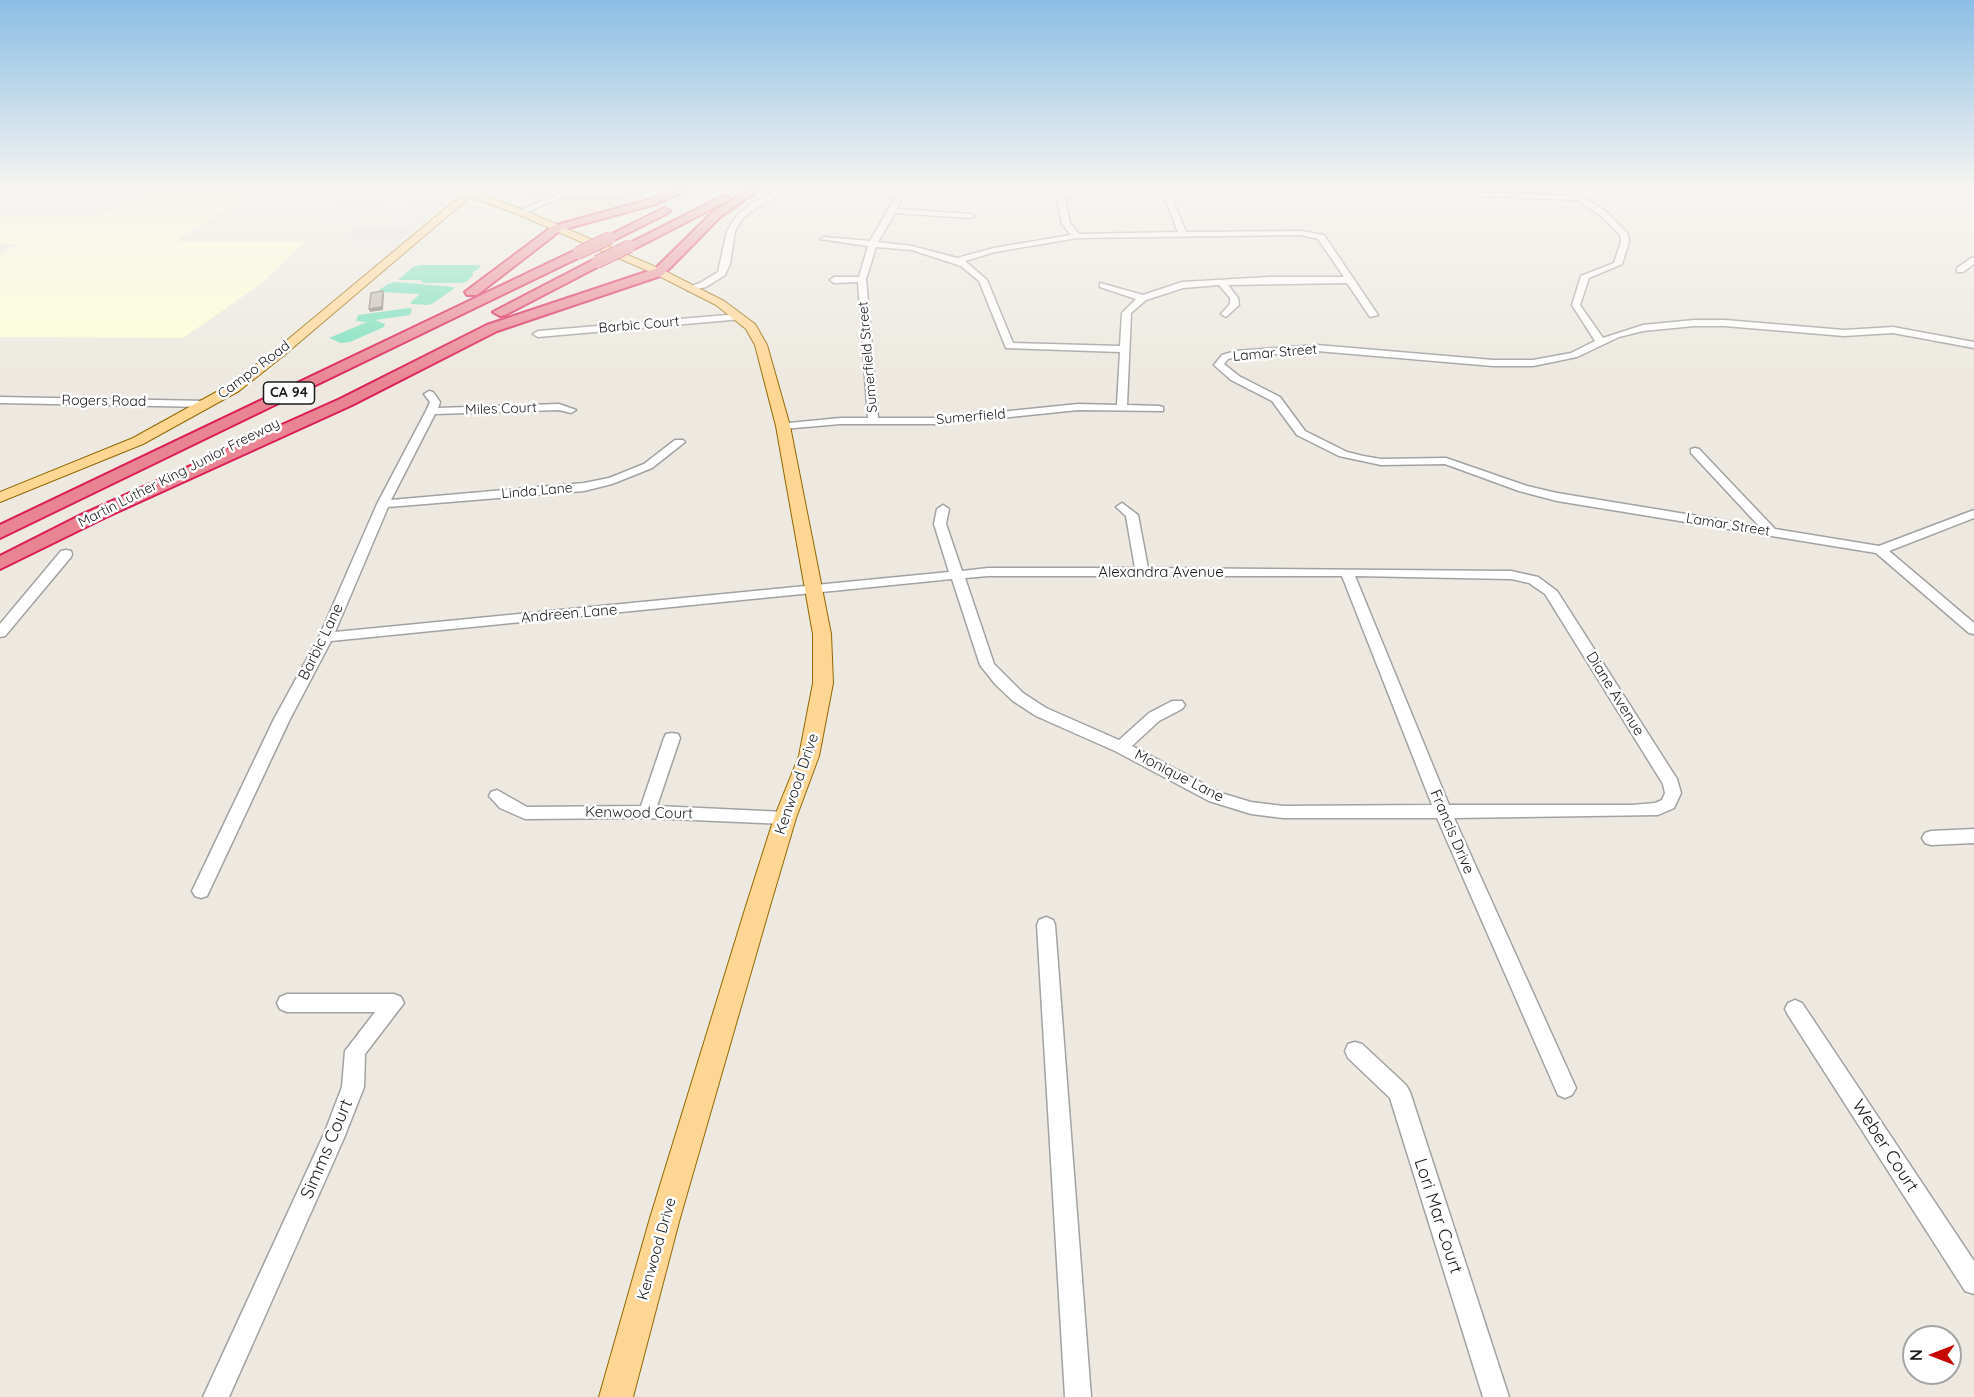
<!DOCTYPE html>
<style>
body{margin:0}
#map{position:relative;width:1974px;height:1397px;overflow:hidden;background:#ede9e0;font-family:Quicksand,sans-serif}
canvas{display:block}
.north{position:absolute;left:1902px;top:1325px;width:60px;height:60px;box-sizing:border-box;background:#fff;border:2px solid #a4a4a4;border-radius:50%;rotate:270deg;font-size:16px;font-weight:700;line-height:24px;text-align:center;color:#1b1b1b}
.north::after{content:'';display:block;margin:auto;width:21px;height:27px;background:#c60800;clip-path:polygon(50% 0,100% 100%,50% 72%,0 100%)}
</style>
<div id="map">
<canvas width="1974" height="1397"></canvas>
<div class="north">N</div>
</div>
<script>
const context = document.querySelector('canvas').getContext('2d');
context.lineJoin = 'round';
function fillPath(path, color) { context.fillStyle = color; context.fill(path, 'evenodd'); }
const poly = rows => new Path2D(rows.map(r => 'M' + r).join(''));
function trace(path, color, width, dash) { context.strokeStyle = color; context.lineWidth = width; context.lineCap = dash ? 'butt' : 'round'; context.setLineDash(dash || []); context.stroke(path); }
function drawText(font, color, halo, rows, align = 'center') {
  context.font = font + ' Quicksand,sans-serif'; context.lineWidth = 5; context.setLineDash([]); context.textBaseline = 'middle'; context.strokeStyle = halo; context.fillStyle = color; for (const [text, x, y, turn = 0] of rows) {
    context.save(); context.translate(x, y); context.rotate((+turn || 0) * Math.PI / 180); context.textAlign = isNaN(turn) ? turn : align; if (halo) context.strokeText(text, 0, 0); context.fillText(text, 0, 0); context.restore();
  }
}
fillPath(poly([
 [491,189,631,189,630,191,645,196,626,204,582,215,520,196,504,196]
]), '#efd0ce');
fillPath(poly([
 [152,189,256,189,176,241,306,241,262,283,183,338,0,337,0,256,18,244,0,244,0,216,101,216]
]), '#fdffd7');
fillPath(poly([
 [1709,189,1953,189,1953,190,1840,194]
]), '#c3eaa3');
fillPath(poly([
 [420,265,479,265,481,267,472,273,473,275,466,282,460,283,423,283,421,280,398,280,413,267],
 [395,282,454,287,455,288,432,304,427,305,411,304,411,302,420,294,379,292,379,290,388,284],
 [409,308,412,309,410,315,375,320,385,324,384,327,350,342,341,343,329,338,367,322,356,321,358,315]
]), '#7ae0bd');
fillPath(poly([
 [355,189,403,189,360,220,320,220,339,206,331,206],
 [531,189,628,189,620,192,554,192,547,199,541,199,536,195,515,196,518,192,535,191,530,190],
 [445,193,457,193,396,244,356,244,340,239,353,229,404,229,414,219,388,218,414,198,435,198]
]), '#e3e3e3');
const minor = poly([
 [629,189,639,189,619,196,564,196,523,214,516,212,563,192,618,192,629,189],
 [781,189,787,189,786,192,1479,192,1571,196,1565,191,1572,189,1608,213,1628,234,1629,242,1622,264,1589,278,1580,305,1603,338,1643,325,1694,320,1725,320,1844,330,1893,327,1974,342,1974,348,1893,333,1844,336,1725,326,1694,326,1643,331,1619,337,1577,357,1533,366,1493,366,1317,351,1236,357,1228,359,1224,364,1239,376,1280,397,1305,431,1347,452,1363,456,1381,459,1446,458,1527,486,1557,493,1759,526,1691,453,1691,449,1695,448,1699,449,1775,529,1879,546,1974,510,1974,518,1889,551,1974,623,1974,634,1969,633,1876,553,1557,501,1519,491,1445,464,1381,465,1339,456,1297,435,1272,401,1231,380,1214,365,1222,355,1236,351,1317,345,1493,360,1533,360,1571,353,1595,341,1572,305,1581,276,1614,263,1621,242,1620,235,1602,217,1578,200,1479,196,1171,196,1186,232,1301,231,1324,235,1378,315,1370,317,1347,283,1228,285,1238,298,1239,305,1226,317,1221,314,1230,304,1230,298,1219,285,1183,288,1146,300,1131,313,1127,405,1159,406,1163,407,1163,411,1078,410,942,424,840,424,783,429,778,426,779,424,840,418,868,418,858,282,834,283,830,280,834,277,859,277,868,246,820,239,824,237,870,241,896,196,778,196,758,207,743,218,735,231,730,264,725,275,706,287,688,291,688,287,700,283,718,272,727,231,737,215,752,203,781,189],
 [903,196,1057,196,1062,224,1071,235,994,248,957,258,912,246,878,242,895,213,971,218,975,216,971,214,897,209,903,196],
 [1064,196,1164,196,1178,232,1079,234,1070,223,1064,196],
 [1301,235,1318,239,1344,277,1269,277,1182,282,1143,295,1100,283,1100,287,1136,299,1122,313,1120,346,1013,343,987,280,965,261,995,252,1077,238,1301,235],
 [876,247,912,250,961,266,979,281,1006,348,1120,352,1117,405,1078,404,942,418,878,418,866,279,876,247],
 [1971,258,1974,258,1974,264,1963,272,1957,272,1957,268,1971,258],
 [739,314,744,317,742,319,538,337,533,334,538,331,739,314],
 [429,391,433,392,440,402,438,408,559,404,576,410,571,413,559,410,435,414,391,500,584,483,609,478,644,464,675,440,683,440,685,442,652,468,612,484,584,491,388,507,335,632,949,572,934,524,937,509,943,505,949,509,946,524,962,571,988,568,1135,568,1126,516,1116,507,1122,503,1138,515,1148,568,1511,571,1538,577,1557,591,1677,779,1681,793,1674,808,1658,815,1454,818,1576,1088,1572,1095,1565,1098,1558,1095,1437,818,1283,818,1251,814,1209,801,1115,751,1036,716,1013,701,995,684,980,665,952,579,331,641,290,719,207,896,201,898,195,896,192,891,274,719,319,637,377,504,426,411,430,402,424,394,429,391],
 [988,576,1342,576,1432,805,1283,806,1251,802,1221,793,1132,746,1159,721,1182,709,1185,705,1182,701,1172,701,1149,713,1119,740,1046,708,1023,693,994,664,965,578,988,576],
 [1355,576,1511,579,1529,583,1545,594,1663,784,1665,793,1662,800,1655,803,1632,805,1449,805,1355,576],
 [0,397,207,401,212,404,207,407,0,403,0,397],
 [66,550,71,551,72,554,71,557,5,636,0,637,0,624,61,551,66,550],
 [672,733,678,734,680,738,657,806,785,812,791,814,793,818,791,822,785,824,647,818,525,819,500,808,489,796,491,792,497,790,527,807,641,806,664,738,666,734,672,733],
 [1974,829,1974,843,1931,845,1925,843,1922,838,1925,833,1931,831,1974,829],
 [1046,917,1053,920,1055,925,1091,1397,1065,1397,1037,925,1039,920,1046,917],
 [287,994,394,994,401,997,404,1003,365,1054,364,1087,344,1138,229,1397,203,1397,324,1134,342,1087,345,1051,375,1012,287,1012,280,1009,277,1003,280,997,287,994],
 [1795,1000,1802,1003,1974,1261,1974,1294,1965,1291,1788,1015,1785,1009,1788,1003,1795,1000],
 [1355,1042,1362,1044,1406,1085,1410,1092,1509,1397,1483,1397,1390,1098,1348,1058,1345,1051,1348,1044,1355,1042]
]);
const major = poly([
 [469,189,478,189,476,192,523,210,663,270,724,301,755,324,767,345,790,426,831,634,833,683,819,756,796,818,770,906,680,1218,633,1397,599,1397,650,1218,746,906,774,818,799,756,813,683,813,634,776,426,755,345,746,329,716,305,655,274,517,214,470,197,282,357,239,391,143,444,0,502,0,492,133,438,229,385,274,351,469,189]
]);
const highway = poly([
 [677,189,690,189,656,204,561,230,477,295,467,295,465,292,553,226,648,200,677,189],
 [748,189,760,189,720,217,663,275,497,331,352,405,106,517,0,569,0,556,83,514,340,399,487,325,655,269,712,213,748,189],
 [725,195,729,196,729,200,634,249,626,249,624,246,725,195],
 [664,208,670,211,668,213,614,240,606,240,604,238,664,208],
 [578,249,582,250,582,256,0,538,0,525,578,249],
 [597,258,601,259,603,262,601,265,505,315,500,316,493,312,597,258]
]);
trace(minor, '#a2a2a2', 3);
trace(major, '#926800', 2);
trace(highway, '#db1d56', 4);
fillPath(minor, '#fff');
fillPath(major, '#ffd593');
fillPath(highway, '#e98492');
const highwayBridge = poly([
 [578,253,610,238],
 [597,262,630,246]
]);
trace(highwayBridge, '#db1d56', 14, []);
trace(highwayBridge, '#e98492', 12);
fillPath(poly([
 [383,291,384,294,383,310,370,312,369,309]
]), '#8a847d');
const building = poly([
 [383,291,382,307,369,309,371,293,383,291]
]);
fillPath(building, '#c5bcb3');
trace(building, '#8a847d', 1.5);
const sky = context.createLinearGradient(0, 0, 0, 384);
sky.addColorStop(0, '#8abee4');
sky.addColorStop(0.49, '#f7f5f1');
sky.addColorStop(1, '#f7f5f100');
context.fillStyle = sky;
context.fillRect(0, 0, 1974, 384);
drawText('14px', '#1b1b1b', '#fff', [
 ["Barbic Court",639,325,-5],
 ["Lamar Street",1275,353,-5],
 ["Sumerfield Street",868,357,-95],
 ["Campo Road",254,370,-37],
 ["Rogers Road",104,401,1],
 ["Miles Court",501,409,-2],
 ["Sumerfield",971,417,-5],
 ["Martin Luther King Junior Freeway",179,473,-27],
 ["Linda Lane",537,491,-5],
 ["Lamar Street",1728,525,9]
]);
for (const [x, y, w] of [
 [289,393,51]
]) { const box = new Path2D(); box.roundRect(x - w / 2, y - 11, w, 22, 4.5); context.fillStyle = '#fff'; context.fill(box); trace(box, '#1b1b1b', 1.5); }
drawText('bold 14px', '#1b1b1b', null, [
 ["CA 94",289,393]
]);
drawText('15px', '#1b1b1b', '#fff', [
 ["Alexandra Avenue",1161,572],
 ["Andreen Lane",569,614,-5],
 ["Barbic Lane",321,642,-64],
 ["Diane Avenue",1615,694,58],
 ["Monique Lane",1179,776,27],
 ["Kenwood Drive",797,784,-71],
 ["Kenwood Court",639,813,1],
 ["Francis Drive",1452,832,67],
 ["Kenwood Drive",657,1249,-74]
]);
drawText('18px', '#1b1b1b', '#fff', [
 ["Weber Court",1885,1146,57],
 ["Simms Court",327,1149,-67],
 ["Lori Mar Court",1438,1216,72]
]);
</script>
